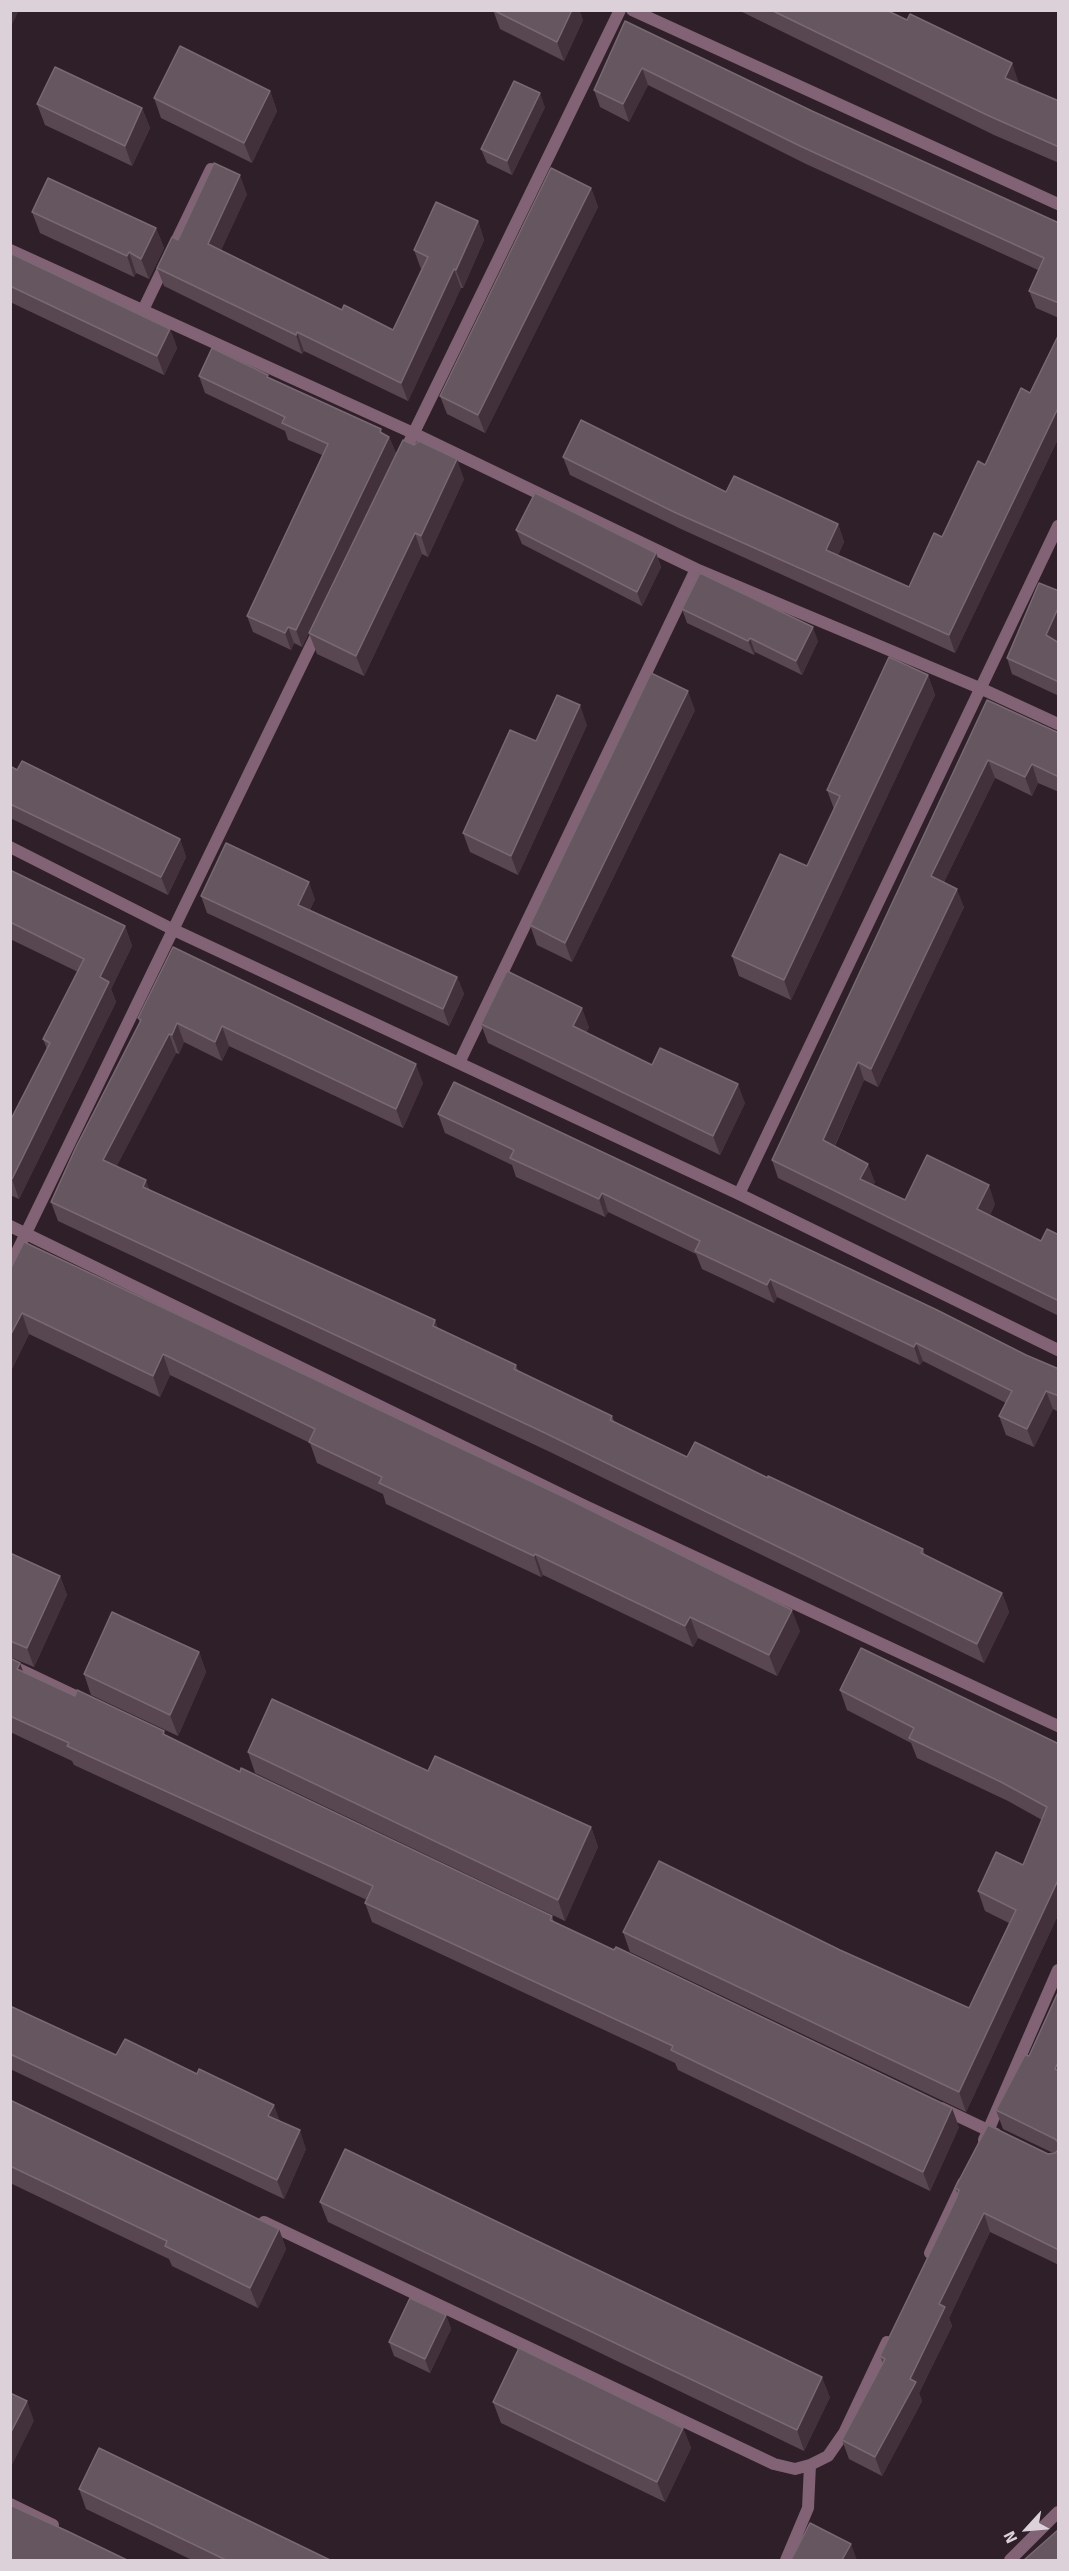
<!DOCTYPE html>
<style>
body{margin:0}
#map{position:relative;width:1069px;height:2571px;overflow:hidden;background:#2f1f29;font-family:Signika,sans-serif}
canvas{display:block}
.frame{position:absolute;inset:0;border:12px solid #dcd1d8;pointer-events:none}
.north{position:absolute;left:997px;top:2499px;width:60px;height:60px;-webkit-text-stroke:4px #2f1f29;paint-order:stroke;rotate:244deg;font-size:16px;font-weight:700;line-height:24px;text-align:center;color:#dcd1d8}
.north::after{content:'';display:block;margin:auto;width:21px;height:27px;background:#dcd1d8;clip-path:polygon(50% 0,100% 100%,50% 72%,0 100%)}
</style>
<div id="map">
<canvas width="1069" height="2571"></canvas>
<div class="frame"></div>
<div class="north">N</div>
</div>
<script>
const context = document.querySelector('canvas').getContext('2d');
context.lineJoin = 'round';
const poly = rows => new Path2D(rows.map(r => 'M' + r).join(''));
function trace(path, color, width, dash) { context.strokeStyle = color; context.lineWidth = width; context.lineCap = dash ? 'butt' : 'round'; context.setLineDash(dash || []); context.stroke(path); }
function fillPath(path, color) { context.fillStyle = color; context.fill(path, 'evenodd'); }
trace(poly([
 [632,10,1058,204],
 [10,250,413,433,696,569,982,689,1058,724],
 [143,310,211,169],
 [402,457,620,10],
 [10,847,174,930,739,1194,1058,1350],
 [459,1063,696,569],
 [739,1194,1058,526],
 [10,1226,587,1507,1058,1726],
 [10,1266,319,629],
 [10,1665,88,1702],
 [941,2108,996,2134],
 [984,2140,1058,1970],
 [264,2222,774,2464,795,2469,810,2465,828,2456,844,2433,887,2342],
 [930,2253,963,2183],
 [10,2504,53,2525],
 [786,2560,808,2508,810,2465],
 [1010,2560,1058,2512]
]), '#816375', 12);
fillPath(poly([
 [493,10,583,20,564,61,500,29],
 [738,10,886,10,907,20,1012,63,1018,84,1059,101,1059,163,994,135],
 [625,21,812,111,1059,223,1059,318,1036,308,1029,291,1038,270,806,164,648,85,629,122,600,107,594,90],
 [270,91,277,111,252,163,161,118,154,98],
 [37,104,142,108,150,128,132,166,45,125],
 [545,107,512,175,487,163,481,149],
 [591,188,598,207,485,433,447,414,440,396],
 [247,194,221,250,342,310,393,330,421,269,414,250,478,221,484,240,463,288,461,288,408,401,304,351,302,354,164,286,157,268,178,240],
 [32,212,156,228,164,248,149,279,136,273,134,277,40,233],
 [10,253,170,329,177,348,164,375,10,302],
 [1059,334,1059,437,955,653,681,529,570,475,563,457,726,492,838,524,844,542,838,555,909,587,942,537,985,465,1030,393],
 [199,376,269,378,389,437,396,453,302,647,294,643,291,650,253,632,247,616,322,455,288,440,285,431,205,393],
 [464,479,428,557,422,554,364,676,317,654,309,633],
 [516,530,656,553,661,567,642,606,522,544],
 [1059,591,1059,635,1056,641,1059,643,1059,696,1012,674,1007,658],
 [682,609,818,641,802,675,755,652,754,655,687,623],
 [928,675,935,695,791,1000,739,976,732,956,807,866,834,809,827,790],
 [987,700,1059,733,1059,792,1038,783,1032,796,995,778,944,882,964,907,878,1087,864,1080,835,1146,875,1182,873,1185,905,1200,995,1204,990,1215,1041,1241,1059,1235,1059,1316,778,1178,772,1160],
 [695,710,572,962,537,945,530,925],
 [587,725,518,875,470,852,463,833,536,741],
 [10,766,180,839,186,857,168,895,10,818],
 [10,870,125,926,132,946,111,989,116,1002,19,1199,10,1195,10,1121,47,1049,43,1039,78,972,10,939],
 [201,896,315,899,310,910,457,977,464,994,449,1026,207,913],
 [173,947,423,1083,403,1128,229,1046,222,1061,184,1042,179,1054,176,1053,116,1167,149,1190,435,1320,438,1329,516,1365,518,1371,612,1416,614,1421,687,1457,768,1478,923,1549,925,1555,1002,1593,1009,1612,984,1663,550,1452,58,1221,51,1202,140,1023,138,1018],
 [481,1024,589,1027,586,1033,652,1065,745,1103,720,1155,488,1043],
 [438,1114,1059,1369,1059,1412,1053,1409,1034,1447,1006,1435,999,1416,1006,1403,923,1361,920,1365,777,1297,774,1303,702,1269,696,1254,608,1212,605,1217,516,1177,512,1165,445,1133],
 [10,1270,800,1631,777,1676,698,1638,693,1647,543,1575,541,1577,386,1504,383,1494,317,1463,310,1443,170,1375,160,1397,29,1334,10,1373],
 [10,1553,60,1576,67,1595,34,1667,10,1657],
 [199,1652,206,1672,178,1736,91,1695,84,1674],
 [10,1658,23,1672,75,1696,164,1731,165,1736,240,1772,552,1916,554,1922,959,2127,930,2191,678,2070,675,2063,372,1922,365,1903,367,1900,74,1765,72,1761,10,1732],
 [840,1690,1059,1744,1059,1913,966,2112,630,1952,623,1932,840,1950,969,2008,1009,1923,985,1911,978,1891,1023,1865,1042,1820,1008,1801,917,1758,911,1743,847,1710],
 [248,1752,428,1771,591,1827,598,1847,565,1921,255,1773],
 [1059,1990,1059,2265,990,2232,949,2318,952,2326,919,2393,922,2401,882,2476,849,2459,842,2440,883,2364,880,2356,956,2199,958,2195,955,2188,1048,2154,1053,2153,1003,2129,996,2110,1029,2056],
 [10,2006,116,2055,280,2121,306,2149,284,2199,10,2069],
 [10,2100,279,2229,286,2249,258,2308,172,2266,169,2259,10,2183],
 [320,2202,830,2397,804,2451,328,2222],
 [446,2315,451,2329,430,2373,394,2356,389,2342],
 [493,2402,683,2428,691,2448,665,2502,501,2423],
 [79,2489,330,2560,192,2560,86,2509]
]), '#584751');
fillPath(poly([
 [10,10,19,10,10,29],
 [572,10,580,10,583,20,564,61,557,42],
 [1012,63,1019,83,1012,97,1005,78],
 [642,68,648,85,629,122,623,104],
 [270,91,277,111,252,163,244,143],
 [540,93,545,107,512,175,507,161],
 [142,108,150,128,132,166,125,146],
 [240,175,247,194,215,263,208,244],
 [591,188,598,207,485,433,478,415],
 [478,221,484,240,463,288,456,270],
 [156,228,164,248,149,279,141,259],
 [129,252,136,273,134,277,127,256],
 [454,269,461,288,408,401,401,383],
 [170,329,177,348,164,375,157,356],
 [297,332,304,351,302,354,296,335],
 [1059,406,1059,437,955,653,949,635],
 [381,429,386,443,389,437,396,453,302,647,296,630],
 [457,459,464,479,428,557,421,536],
 [838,524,844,542,833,567,826,550],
 [415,533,422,554,364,676,356,656],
 [656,553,661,567,642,606,637,592],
 [1059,606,1059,635,1051,651,1046,635],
 [288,627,294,643,291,650,285,633],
 [813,627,818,641,802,675,796,661],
 [750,638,755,652,754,655,748,641],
 [928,675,935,695,791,1000,784,980],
 [688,691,695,710,572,962,565,943],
 [580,705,587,725,518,875,511,856],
 [988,760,995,778,938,894,931,876],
 [1032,764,1038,783,1032,796,1025,777],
 [180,839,186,857,168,895,161,877],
 [309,882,315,899,304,922,298,905],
 [957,889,964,907,878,1087,871,1069],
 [125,926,132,946,111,989,116,1002,19,1199,12,1179,100,977],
 [457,977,464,994,449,1026,443,1009],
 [582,1008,589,1027,580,1045,573,1026],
 [177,1023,184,1042,179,1054,172,1035],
 [222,1026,229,1046,222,1061,215,1042],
 [169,1034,176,1053,110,1179,103,1160],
 [858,1062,864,1080,829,1158,823,1140],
 [416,1064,423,1083,403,1128,396,1109],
 [738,1084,745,1103,720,1155,713,1136],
 [868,1164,875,1182,867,1197,860,1179],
 [146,1180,153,1199,143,1187],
 [989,1185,995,1204,984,1227,977,1209],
 [602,1193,608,1212,605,1217,599,1199],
 [770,1279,777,1297,774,1303,767,1285],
 [22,1313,29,1334,10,1373,10,1336],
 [435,1320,442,1339,433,1326],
 [916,1343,923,1361,920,1365,914,1347],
 [163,1354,170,1375,160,1397,153,1376],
 [1046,1391,1053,1409,1034,1447,1027,1429],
 [535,1554,543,1575,541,1577,534,1556],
 [60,1576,67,1595,34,1667,27,1648],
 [1002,1593,1009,1612,984,1663,977,1644],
 [792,1610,800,1631,777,1676,769,1655],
 [690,1617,698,1638,693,1647,685,1626],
 [199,1652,206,1672,178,1736,170,1715],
 [20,1663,27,1682,17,1669],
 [591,1827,598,1847,565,1921,558,1900],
 [1059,1878,1059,1913,966,2112,959,2092],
 [1059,2060,1059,2080,1055,2069],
 [274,2105,281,2124,268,2116],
 [952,2108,959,2127,930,2191,923,2172],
 [300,2130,306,2149,284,2199,277,2180],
 [984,2213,990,2232,949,2318,952,2326,919,2393,922,2401,882,2476,875,2457,910,2379,939,2304],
 [279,2229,286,2249,258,2308,250,2288],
 [446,2315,451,2329,430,2373,425,2359],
 [822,2377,830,2397,804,2451,797,2430],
 [27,2401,34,2421,10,2469,10,2434],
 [683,2428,691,2448,665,2502,657,2482],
 [851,2544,857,2560,842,2560]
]), '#42313b');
const building = poly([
 [493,10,572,10,557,42,493,10],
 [771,10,886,10,907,20,910,14,1012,63,1005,78,1059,101,1059,147,987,115,771,10],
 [625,21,812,111,1059,223,1059,303,1029,291,1044,258,800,146,642,68,623,104,594,90,625,21],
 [180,46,270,91,244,143,154,98,180,46],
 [55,67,142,108,125,146,37,104,55,67],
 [514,81,540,93,507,161,481,149,514,81],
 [214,163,240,175,208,244,342,310,344,305,393,330,428,257,414,250,436,202,478,221,456,270,454,269,401,383,297,332,296,335,157,268,172,237,178,240,214,163],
 [551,168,591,188,478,415,440,396,551,168],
 [48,178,156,228,141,259,129,252,127,256,32,212,48,178],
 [10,253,170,329,157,356,10,286,10,253],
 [1059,334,1059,406,949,635,674,512,563,457,581,420,726,492,734,476,838,524,826,550,909,587,934,533,942,537,978,461,985,465,1021,388,1030,393,1059,334],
 [212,348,268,375,267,377,381,429,380,432,389,437,296,630,288,627,285,633,247,616,328,444,282,423,285,417,199,376,212,348],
 [403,440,414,445,419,441,457,459,421,536,415,533,356,656,309,633,403,440],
 [535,493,656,553,637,592,516,530,535,493],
 [700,573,813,627,796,661,750,638,748,641,682,609,700,573],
 [1039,583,1059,591,1059,606,1046,635,1059,643,1059,682,1007,658,1039,583],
 [889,657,928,675,784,980,732,956,780,854,807,866,840,796,827,790,889,657],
 [651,673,688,691,565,943,530,925,651,673],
 [557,695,580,705,511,856,463,833,510,730,536,741,557,695],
 [987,700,1059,733,1059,777,1032,764,1025,777,988,760,931,876,957,889,871,1069,858,1062,823,1140,868,1164,860,1179,905,1200,927,1155,989,1185,977,1209,1041,1241,1047,1229,1059,1235,1059,1301,772,1160,987,700],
 [22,761,180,839,161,877,10,804,10,766,17,770,22,761],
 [226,843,309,882,298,905,457,977,443,1009,201,896,226,843],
 [10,870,125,926,100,977,109,982,12,1179,10,1178,10,1121,50,1043,43,1039,84,959,10,922,10,870],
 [173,947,416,1064,396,1109,222,1026,215,1042,177,1023,172,1035,169,1034,103,1160,146,1180,143,1187,435,1320,433,1326,516,1365,514,1369,612,1416,610,1420,687,1457,695,1442,768,1478,768,1476,923,1549,921,1553,1002,1593,977,1644,543,1432,51,1202,76,1147,141,1020,138,1018,173,947],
 [507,971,582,1008,573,1026,652,1065,660,1048,738,1084,713,1136,481,1024,507,971],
 [454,1082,937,1310,1026,1355,1059,1369,1059,1396,1046,1391,1027,1429,999,1416,1012,1391,916,1343,914,1347,770,1279,767,1285,695,1251,700,1241,602,1193,599,1199,510,1158,514,1150,438,1114,454,1082],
 [24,1242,562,1496,792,1610,769,1655,690,1617,685,1626,535,1554,534,1556,379,1483,382,1477,309,1442,315,1429,163,1354,153,1376,22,1313,10,1336,10,1270,24,1242],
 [10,1553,60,1576,27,1648,10,1641,10,1553],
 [112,1612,199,1652,170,1715,84,1674,112,1612],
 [861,1648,1059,1744,1059,1878,959,2092,623,1932,659,1861,840,1950,969,2008,1016,1910,978,1891,996,1852,1023,1865,1047,1807,1001,1782,909,1738,914,1728,840,1690,861,1648],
 [10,1658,20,1663,17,1669,75,1696,77,1690,164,1731,163,1734,240,1772,241,1768,552,1916,550,1920,614,1950,616,1947,952,2108,923,2172,671,2050,673,2046,365,1903,373,1886,67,1746,69,1743,10,1716,10,1658],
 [272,1699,428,1771,435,1756,591,1827,558,1900,248,1752,272,1699],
 [1059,1990,1059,2060,1055,2069,1059,2071,1059,2146,1058,2142,1055,2139,996,2110,1025,2055,1029,2056,1059,1990],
 [10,2006,116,2055,125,2039,197,2074,199,2069,274,2105,268,2116,300,2130,277,2180,10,2054,10,2006],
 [10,2100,279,2229,250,2288,165,2246,167,2241,10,2166,10,2100],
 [988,2125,1048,2154,1055,2153,1059,2149,1059,2250,984,2213,939,2304,945,2307,910,2379,916,2382,875,2457,842,2440,885,2359,880,2356,956,2199,959,2190,955,2188,988,2125],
 [345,2149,822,2377,797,2430,320,2202,345,2149],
 [410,2298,446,2315,425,2359,389,2342,410,2298],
 [519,2348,683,2428,657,2482,493,2402,519,2348],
 [10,2393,27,2401,10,2434,10,2393],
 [99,2448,330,2560,226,2560,79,2489,99,2448],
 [10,2505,67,2531,127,2560,10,2560,10,2505],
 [810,2523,851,2544,842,2560,791,2560,810,2523],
 [1059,2529,1059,2560,1024,2560,1059,2529]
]);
fillPath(building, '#665660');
trace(building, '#796972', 1.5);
</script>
